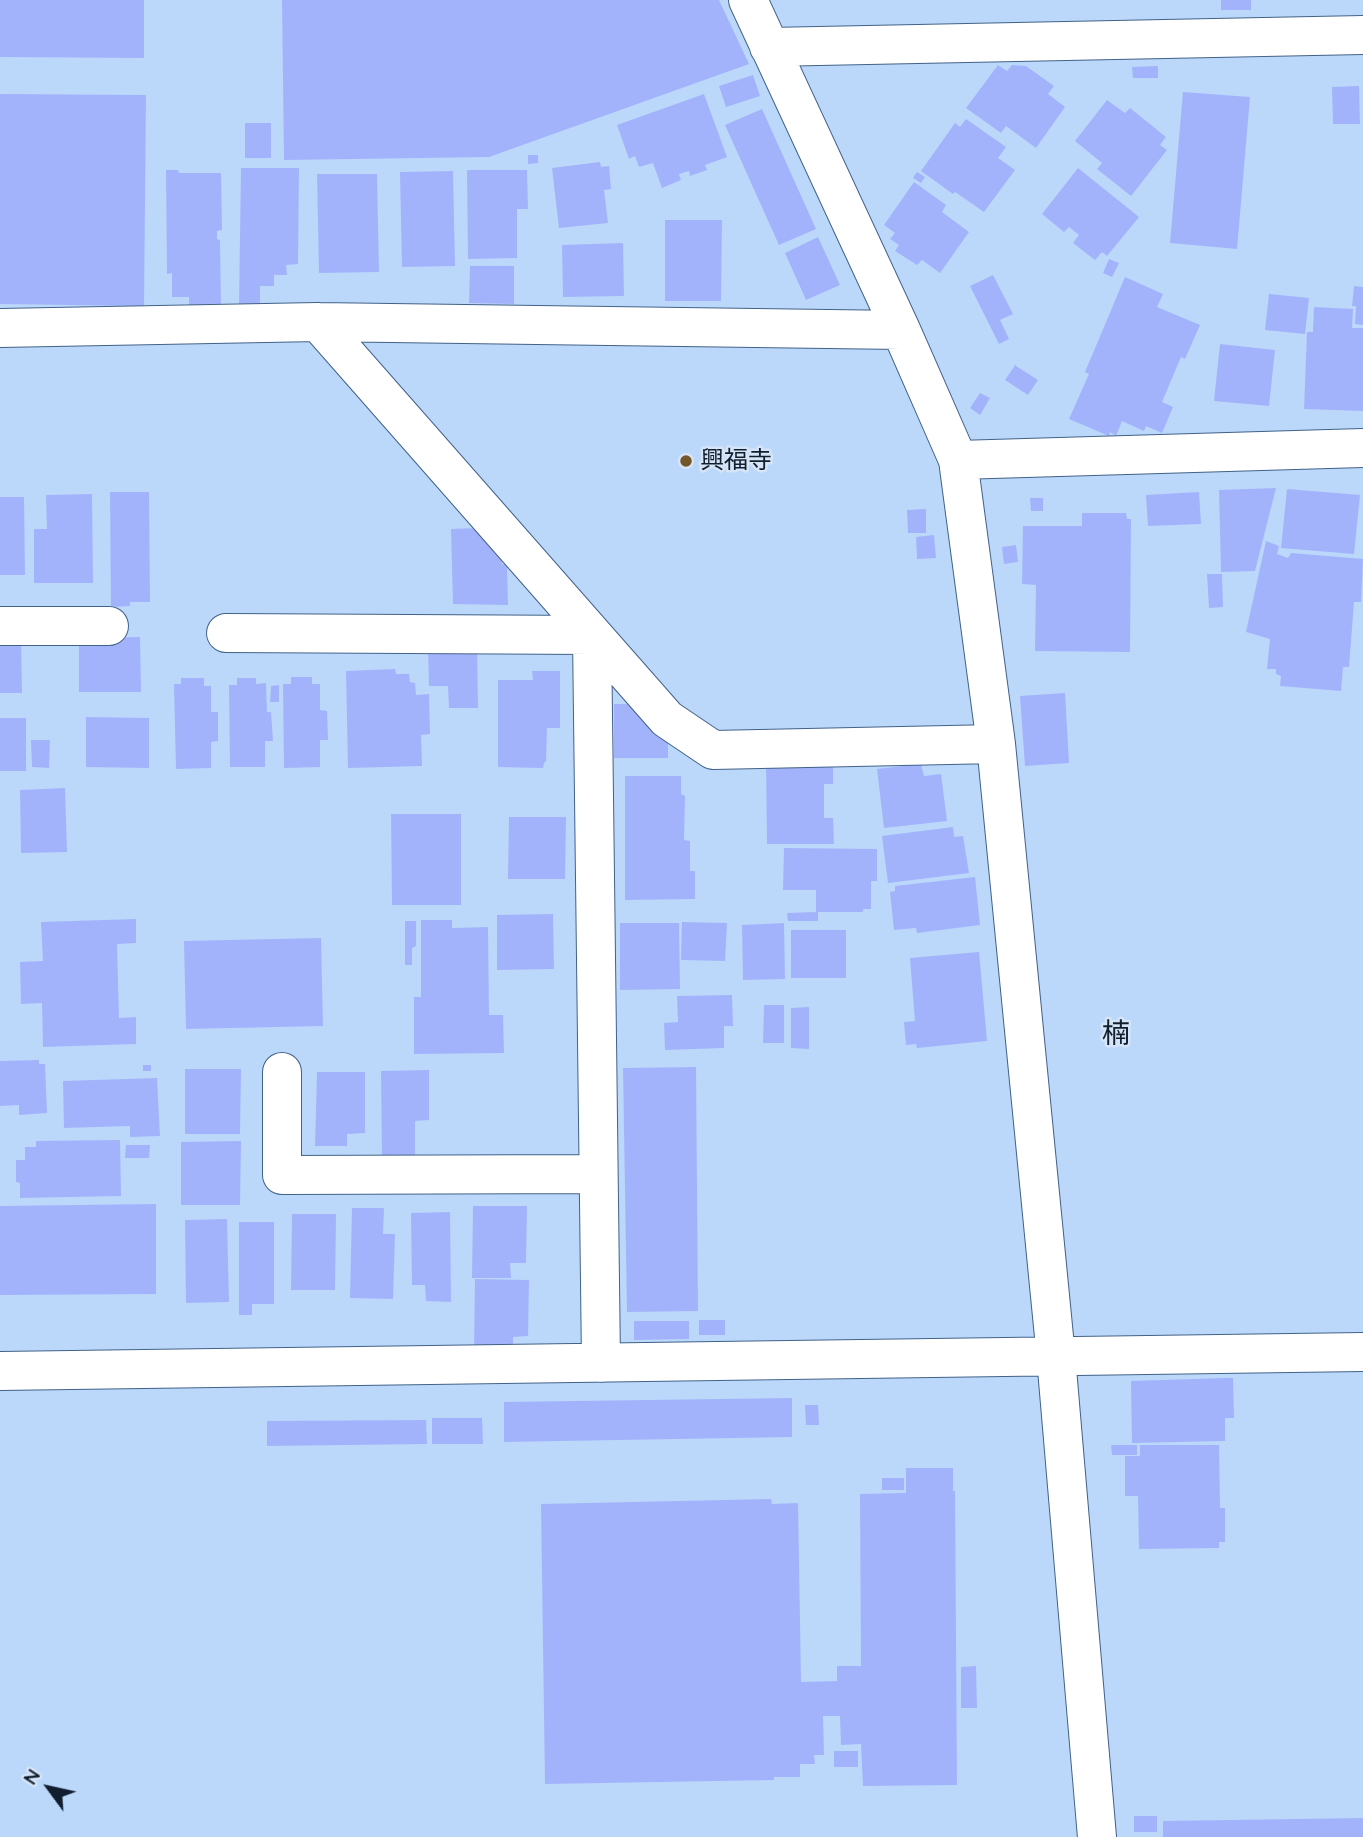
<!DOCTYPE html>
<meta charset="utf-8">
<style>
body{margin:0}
#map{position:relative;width:1363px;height:1837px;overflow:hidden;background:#bbd8fb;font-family:Quicksand,sans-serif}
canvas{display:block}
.north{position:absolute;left:14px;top:1753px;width:70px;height:70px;-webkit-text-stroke:5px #d5e4f6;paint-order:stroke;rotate:303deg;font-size:19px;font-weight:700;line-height:28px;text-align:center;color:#111e2e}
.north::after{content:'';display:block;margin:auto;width:24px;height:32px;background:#111e2e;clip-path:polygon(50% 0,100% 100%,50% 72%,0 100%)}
</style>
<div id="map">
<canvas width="1363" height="1837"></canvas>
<div class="north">N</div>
</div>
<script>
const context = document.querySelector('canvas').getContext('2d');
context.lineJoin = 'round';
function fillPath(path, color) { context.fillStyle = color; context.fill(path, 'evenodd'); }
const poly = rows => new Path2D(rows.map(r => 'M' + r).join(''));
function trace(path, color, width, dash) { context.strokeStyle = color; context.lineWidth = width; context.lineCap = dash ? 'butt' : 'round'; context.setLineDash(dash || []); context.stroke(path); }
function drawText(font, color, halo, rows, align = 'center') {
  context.font = font + ' Quicksand,"Noto Sans JP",sans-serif'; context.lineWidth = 5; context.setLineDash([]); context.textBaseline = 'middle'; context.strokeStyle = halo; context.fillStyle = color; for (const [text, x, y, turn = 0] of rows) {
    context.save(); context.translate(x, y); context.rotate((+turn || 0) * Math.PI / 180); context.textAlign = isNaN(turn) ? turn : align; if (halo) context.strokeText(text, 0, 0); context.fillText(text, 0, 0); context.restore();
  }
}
fillPath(poly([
 [0,0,144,0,144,58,0,57],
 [282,0,719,0,749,64,489,157,284,160],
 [1221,0,1251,0,1251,10,1221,10],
 [998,65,1007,71,1012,65,1026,66,1054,86,1048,94,1065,107,1036,148,1006,126,1001,133,966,108],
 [1158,66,1158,78,1133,78,1132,67],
 [753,75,760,96,726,107,719,86],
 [1359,86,1360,124,1333,124,1332,87],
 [1183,92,1250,97,1237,249,1170,243],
 [0,94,146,95,144,306,0,304],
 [704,94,727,157,705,165,707,170,690,176,689,171,679,174,681,180,662,188,653,163,639,167,635,156,629,159,617,125],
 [1107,100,1125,113,1130,108,1166,137,1160,145,1167,150,1131,196,1097,169,1102,163,1075,141],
 [762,109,816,229,779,245,725,125],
 [966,119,1006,147,998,158,1015,170,984,212,955,192,953,194,921,171,955,123,960,127],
 [245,123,271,123,271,158,245,158],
 [528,155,538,155,538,163,528,164],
 [600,162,601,167,609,166,611,189,604,190,608,223,559,228,552,168],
 [241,168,299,168,298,264,286,265,287,275,274,275,274,286,260,286,260,307,239,306],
 [1078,168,1139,217,1107,256,1102,252,1095,260,1073,243,1079,235,1069,227,1064,232,1042,214],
 [166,170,178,170,179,173,221,173,222,230,217,231,217,239,220,240,221,308,189,309,189,297,172,297,172,273,167,274],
 [467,170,527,170,528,209,517,209,517,258,468,259],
 [453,171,455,266,402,267,400,172],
 [917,172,925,177,921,183,913,178],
 [317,174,377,174,379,272,319,273],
 [914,182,946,205,942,212,969,232,940,273,922,260,917,265,895,251,899,245,890,239,895,233,884,225],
 [665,220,722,220,721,301,665,301],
 [818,237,840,285,806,300,785,253],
 [623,243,624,296,563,297,562,245],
 [1109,259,1119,263,1112,277,1103,273],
 [470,266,514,266,514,304,469,303],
 [993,275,1013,314,1000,320,1009,339,999,344,970,286],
 [1125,277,1163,294,1157,307,1200,325,1185,359,1181,357,1162,402,1173,407,1162,433,1146,426,1144,431,1122,421,1116,436,1110,432,1109,436,1069,419,1089,374,1085,372],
 [1354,286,1363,287,1363,325,1355,324,1356,306,1352,306],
 [1269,294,1309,298,1305,334,1265,330],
 [1314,307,1353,309,1352,328,1363,328,1363,411,1304,409,1307,332,1313,332],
 [1220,344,1275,350,1269,406,1214,401],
 [1016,364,1016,366,1038,380,1028,395,1005,380],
 [980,393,990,398,980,415,970,408],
 [1276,488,1255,571,1221,572,1219,490],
 [1287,489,1360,495,1354,554,1281,548],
 [110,492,149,492,150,602,130,602,130,606,111,607],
 [1199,492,1201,524,1148,526,1146,495],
 [92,494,93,583,34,583,34,529,47,529,46,495],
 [0,497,24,497,25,575,0,575],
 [1030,498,1043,498,1043,511,1031,511],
 [926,509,926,533,908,533,907,510],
 [1082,513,1126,513,1127,519,1131,519,1130,652,1035,651,1036,585,1022,584,1023,526,1082,526],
 [479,528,501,554,502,564,507,565,508,605,453,604,451,529],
 [934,535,936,558,917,559,916,537],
 [1266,541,1279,546,1277,554,1288,558,1291,553,1363,559,1361,602,1354,602,1349,667,1343,667,1341,691,1280,686,1281,676,1276,674,1276,669,1267,669,1270,639,1246,632],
 [1016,545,1018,562,1004,564,1002,547],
 [1207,574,1222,574,1223,607,1209,608],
 [140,637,141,692,79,692,79,638],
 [0,638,21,638,22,693,0,693],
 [477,645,478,708,449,708,448,686,429,686,428,646],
 [395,669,396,674,409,674,410,682,415,683,416,695,429,694,430,734,421,735,422,766,348,768,346,671],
 [532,671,560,671,560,728,547,728,546,761,544,763,543,768,498,767,498,680,533,680],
 [291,677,312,677,312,684,320,684,320,710,327,711,328,740,320,740,320,767,284,768,283,684,291,684],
 [181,678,204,678,204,686,211,686,211,712,218,712,218,741,211,742,211,768,176,769,174,684,181,684],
 [237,678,256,678,256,684,266,683,267,712,271,712,273,741,265,741,265,767,230,767,229,685,237,685],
 [279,685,279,702,270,702,271,686],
 [1065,693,1069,763,1025,766,1020,696],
 [614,704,633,704,668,738,668,758,614,758],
 [86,717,149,718,149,768,86,767],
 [0,718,26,718,26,771,0,771],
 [31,740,50,740,49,768,32,767],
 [833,760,833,784,824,784,824,818,833,818,834,844,767,844,766,761],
 [921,764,924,776,941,774,947,821,884,828,877,769],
 [625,776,681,776,681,794,685,796,684,840,690,841,690,871,695,871,695,899,625,900],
 [65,788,67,852,21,853,20,790],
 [391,814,461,814,461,905,392,905],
 [509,817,566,817,565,879,508,879],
 [953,827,954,837,963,836,969,873,888,883,882,836],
 [784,848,877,849,877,881,871,881,871,909,863,909,863,912,816,912,816,890,783,890],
 [975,877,980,925,917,933,916,928,894,930,890,892,895,891,895,886],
 [818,912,818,921,788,921,787,913],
 [553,914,554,969,497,970,497,915],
 [136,919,136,943,117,944,119,1018,136,1017,136,1044,43,1047,42,1003,21,1004,20,962,43,961,41,922],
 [421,920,452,920,452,928,488,927,489,1015,503,1015,504,1053,414,1054,414,997,421,997],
 [405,921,416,921,416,946,412,948,412,965,405,965],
 [682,922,727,923,725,961,681,960],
 [620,923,679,923,680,989,620,990],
 [784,923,785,979,743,980,742,925],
 [791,930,846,930,846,978,791,978],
 [321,938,323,1026,186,1029,184,941],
 [979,952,987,1041,917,1048,916,1044,906,1045,904,1022,915,1021,910,958],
 [732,995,733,1026,724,1026,724,1048,665,1050,664,1023,678,1022,677,996],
 [764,1005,784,1005,784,1043,763,1043],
 [809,1007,809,1049,791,1048,791,1008],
 [39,1060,39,1064,45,1064,47,1113,19,1115,19,1105,0,1106,0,1061],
 [143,1065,151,1065,151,1071,143,1071],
 [696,1067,698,1311,627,1312,623,1068],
 [185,1069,241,1069,240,1134,185,1134],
 [429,1070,429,1120,415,1121,415,1158,382,1159,381,1071],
 [317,1072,365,1072,365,1133,347,1134,347,1146,315,1146],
 [157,1078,160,1136,130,1137,130,1126,64,1128,63,1081],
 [120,1140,121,1196,20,1198,20,1183,16,1182,16,1160,25,1160,25,1147,36,1147,36,1141],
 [241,1141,240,1205,181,1205,181,1142],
 [126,1145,150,1145,149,1158,125,1158],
 [156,1204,156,1294,0,1295,0,1206],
 [473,1206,527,1206,526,1263,510,1263,511,1278,472,1278],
 [352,1208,384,1208,383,1234,395,1234,393,1299,350,1298],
 [450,1212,451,1302,426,1301,425,1285,412,1285,411,1213],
 [292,1214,336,1214,335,1290,291,1290],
 [227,1219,229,1302,186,1303,185,1220],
 [239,1222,274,1222,274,1304,252,1304,252,1315,239,1315],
 [475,1279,529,1280,528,1336,513,1337,513,1351,474,1351],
 [699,1320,725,1320,725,1335,699,1335],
 [634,1321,689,1321,689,1339,634,1340],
 [1224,1378,1233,1378,1234,1418,1225,1418,1225,1441,1132,1443,1131,1381],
 [792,1398,792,1437,504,1442,504,1402],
 [805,1405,818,1405,819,1425,806,1425],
 [432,1418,482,1418,483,1444,432,1444],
 [426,1420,427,1444,267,1446,267,1421],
 [1111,1445,1137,1445,1137,1455,1112,1455],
 [1140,1445,1219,1445,1220,1508,1225,1508,1225,1542,1219,1542,1219,1548,1139,1549,1138,1496,1125,1496,1125,1456,1140,1456],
 [906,1468,953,1468,953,1491,955,1491,957,1785,863,1786,861,1744,841,1745,840,1716,823,1716,824,1755,814,1755,815,1764,800,1764,800,1777,774,1777,774,1780,545,1784,541,1504,771,1499,772,1504,798,1503,801,1682,837,1681,837,1666,861,1666,860,1494,906,1493],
 [882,1478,904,1478,904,1490,882,1490],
 [976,1666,977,1708,961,1708,961,1667],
 [834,1751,858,1751,858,1767,834,1767],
 [1134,1816,1157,1816,1157,1832,1134,1832],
 [1363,1818,1363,1837,1163,1837,1163,1821]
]), '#a3b3fb');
const minor = poly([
 [748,0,901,330,958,460,996,744,1056,1357,1097,1837],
 [769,47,1363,35],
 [318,322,667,719,713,750,996,744],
 [0,328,318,322,901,330],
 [958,460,1363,448],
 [0,626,109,626],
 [226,633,592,635,601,1363],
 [282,1072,282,1175,598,1174],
 [0,1371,1363,1352]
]);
trace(minor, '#426288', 40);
trace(minor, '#fff', 38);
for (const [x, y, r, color] of [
 [686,461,7,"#75562b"]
]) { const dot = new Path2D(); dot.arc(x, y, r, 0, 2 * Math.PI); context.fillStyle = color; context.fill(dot); trace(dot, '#d5e4f6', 2.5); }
drawText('24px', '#111e2e', '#d5e4f6', [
 ["興福寺",700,461]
], 'left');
drawText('28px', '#111e2e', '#d5e4f6', [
 ["楠",1116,1035]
]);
</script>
